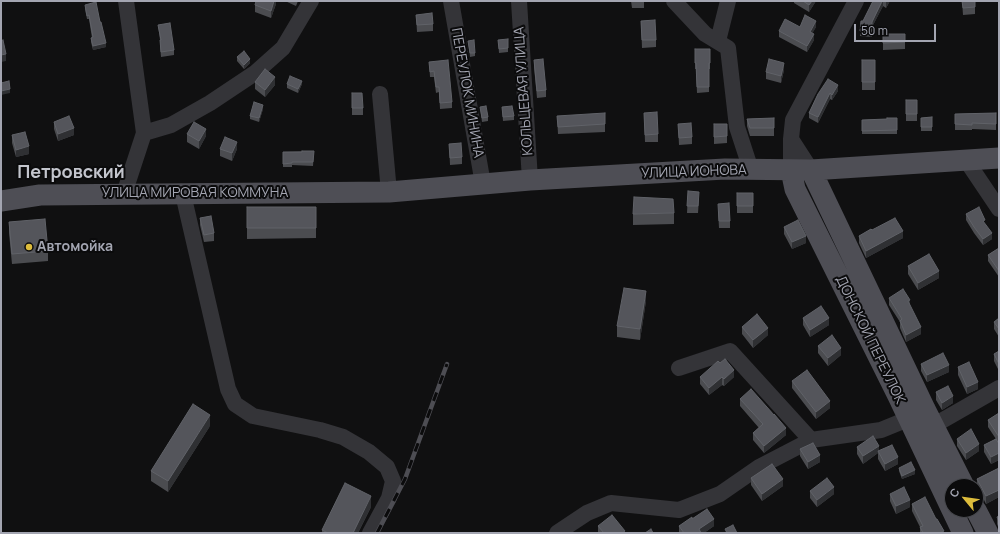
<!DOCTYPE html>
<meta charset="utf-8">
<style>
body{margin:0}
#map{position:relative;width:1000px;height:534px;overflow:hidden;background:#101011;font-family:Manrope,sans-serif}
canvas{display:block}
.frame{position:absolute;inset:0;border:2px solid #a3a5b1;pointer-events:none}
.north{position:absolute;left:944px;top:478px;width:40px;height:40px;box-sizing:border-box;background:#0b0b0c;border:1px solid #48494e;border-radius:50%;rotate:299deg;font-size:11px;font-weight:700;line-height:16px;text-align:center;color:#a3a5b1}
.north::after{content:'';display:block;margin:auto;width:14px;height:18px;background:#ddbc3c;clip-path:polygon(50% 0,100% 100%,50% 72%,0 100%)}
.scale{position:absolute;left:854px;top:24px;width:82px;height:18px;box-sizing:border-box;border:2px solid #a3a5b1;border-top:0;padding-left:5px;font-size:12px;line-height:14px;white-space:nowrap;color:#a3a5b1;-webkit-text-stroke:3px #0b0b0c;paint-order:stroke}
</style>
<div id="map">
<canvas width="1000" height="534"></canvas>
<div class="frame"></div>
<div class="north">С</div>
<div class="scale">50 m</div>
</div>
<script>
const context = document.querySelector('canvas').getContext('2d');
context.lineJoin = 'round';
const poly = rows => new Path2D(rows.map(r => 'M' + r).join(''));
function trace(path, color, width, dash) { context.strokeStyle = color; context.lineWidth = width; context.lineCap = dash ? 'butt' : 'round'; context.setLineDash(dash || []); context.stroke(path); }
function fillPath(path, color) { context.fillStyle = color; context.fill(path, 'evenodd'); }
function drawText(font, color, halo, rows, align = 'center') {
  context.font = font + ' Manrope,sans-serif'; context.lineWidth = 4; context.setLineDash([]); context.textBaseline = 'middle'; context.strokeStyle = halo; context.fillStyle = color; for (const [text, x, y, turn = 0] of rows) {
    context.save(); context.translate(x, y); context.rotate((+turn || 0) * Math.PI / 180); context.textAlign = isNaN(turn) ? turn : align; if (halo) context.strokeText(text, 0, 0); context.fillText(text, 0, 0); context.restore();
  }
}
trace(poly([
 [451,1,483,184],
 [519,1,530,180],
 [674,1,705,34,728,48,737,127,751,170],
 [718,41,728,1],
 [380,94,389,192],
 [144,133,171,125,210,103,255,73,283,48,311,1],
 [791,139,793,120,856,1],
 [966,160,999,209],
 [791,170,791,139,811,170],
 [124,194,144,133,126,1],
 [183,194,228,389,235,404,253,416,320,430,343,437,369,452,387,467,393,481,389,498,370,533],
 [679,368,730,351,811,440],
 [924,431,999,388],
 [557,533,587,513,611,503,679,510,720,494,759,467,811,440,881,430,908,419,919,413]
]), '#343438', 16);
trace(poly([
 [791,170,795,189,898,396,952,510],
 [811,170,925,409,964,486],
 [1,201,40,195,389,192,530,180,725,169,811,170,999,158],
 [952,510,963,533],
 [976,510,988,533]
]), '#4e4e55', 21);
const rail = poly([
 [377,533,405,479,447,364]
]);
trace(rail, '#4d4d53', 4.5);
trace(rail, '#0b0b0c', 3, [9]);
fillPath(poly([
 [276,1,276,4,271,18,255,12,255,5],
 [285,1,298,1,296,6],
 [631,1,644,1,644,8,632,8],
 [794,1,816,1,809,12,794,3],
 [873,1,890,1,886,8,883,6,872,27,872,37,860,36,861,21,863,21],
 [962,1,975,1,975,14,963,15],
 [85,5,106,47,93,50,91,42,91,38,92,38,89,19,87,19,85,9],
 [416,15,433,24,433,31,417,32],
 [641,21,656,40,656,47,642,48],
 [158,25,174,50,174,55,161,57,160,46,160,40],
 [800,27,816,27,812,33,814,40,807,52,779,37,779,31],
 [883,34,905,34,905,49,883,50],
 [498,40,508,48,508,52,499,53],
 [468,41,475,53,475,56,470,57],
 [695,49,710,49,710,69,709,69,709,92,697,93,696,69,695,69],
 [237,57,250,63,244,69,237,61],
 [534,60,546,90,546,97,537,98,534,67],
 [862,60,875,60,875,90,862,90],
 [429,62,452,102,452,108,440,109,439,92,436,93,434,77,430,77],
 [784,70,781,83,766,79,766,72],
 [255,82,275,85,265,97,255,89],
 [287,84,302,84,298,93,287,88],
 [838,91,832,100,830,99,818,123,809,118,809,113,818,94],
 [352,93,363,108,363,115,352,115],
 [906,100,917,100,917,121,906,121],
 [480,107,488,117,488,121,482,122],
 [502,107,514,116,514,120,503,121],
 [263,109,259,122,250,119,250,116],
 [644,113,658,134,658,142,645,142],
 [996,113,996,130,972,129,972,130,955,130,955,114],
 [557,116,605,124,605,132,558,134],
 [932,117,932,131,921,131,921,118],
 [774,118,774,136,750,136,747,126,747,119],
 [897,118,897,134,862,134,862,120,887,119],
 [54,122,74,135,58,141,54,129],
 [678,124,692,137,692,144,679,145],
 [714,124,727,136,727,143,714,144],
 [187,134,206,136,199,149,187,142],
 [12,135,29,154,16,157,12,143],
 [449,144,462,157,462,164,450,165],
 [220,149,237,149,232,161,220,156],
 [314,151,313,166,292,165,292,167,283,167,283,152],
 [688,191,699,199,698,213,687,213],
 [737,193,753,193,753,213,737,213],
 [247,207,316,217,316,238,247,239],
 [718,211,730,221,730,228,719,228],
 [674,213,674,224,633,225,633,214],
 [966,214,985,224,992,239,983,245,974,233,966,220],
 [200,218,214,233,214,241,204,242,200,225],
 [9,222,48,251,48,261,12,264,9,233],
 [784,227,806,243,792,249,784,234],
 [872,230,903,238,866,258,859,243,859,236],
 [999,248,999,277,988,261,988,255],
 [908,266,939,278,918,290,908,274],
 [889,298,910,306,921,334,906,342,900,328,900,322,889,305],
 [646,301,640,340,617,337,617,326],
 [803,318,829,325,810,337,803,325],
 [999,318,999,337,994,329,994,322],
 [742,327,768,335,753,348,742,334],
 [818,346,841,355,828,366,818,353],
 [999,351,999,371,994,361,994,354],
 [921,364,949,372,927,382,921,371],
 [958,367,978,389,967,394,958,375],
 [700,377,734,377,724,386,722,385,709,395,700,384],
 [792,381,830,408,816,419,792,388],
 [936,392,953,403,942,410,936,400],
 [740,399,786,435,764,453,753,440,753,433,759,428,740,406],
 [999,413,999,460,991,464,984,452,984,445,996,439,988,427,988,420],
 [210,426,168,492,151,481,151,471],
 [957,439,979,451,966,460,957,446],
 [857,447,879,451,898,464,885,471,878,459,878,453,863,464,857,454],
 [800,449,820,462,808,469,800,456],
 [899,468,915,474,902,479,899,471],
 [999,468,999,497,986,504,977,486,977,479],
 [751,478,783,486,762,501,751,485],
 [810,491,834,494,817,507,810,498],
 [890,494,910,507,896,514,890,501],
 [912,504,944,533,920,533,920,527,912,511],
 [371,507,358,533,322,533,322,530],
 [999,516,999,529,997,524,997,517],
 [692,519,714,526,704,533,679,533,679,526],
 [598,526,625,533,598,533]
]), '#4b4c50');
fillPath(poly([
 [274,1,276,1,276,4,271,18,271,11],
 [812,1,816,1,809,12,809,5],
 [883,1,883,6,872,27,872,37,872,22],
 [887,1,890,1,886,8,886,2],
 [816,21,816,27,810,38,810,32],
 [814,34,814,40,807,52,807,46],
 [106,43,106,47,93,50,93,46],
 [6,54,6,61,1,62,1,55],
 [250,59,250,63,244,69,244,65],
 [784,63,784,70,781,83,781,76],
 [275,77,275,85,265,97,265,90],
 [302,81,302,84,298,93,298,89],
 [838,85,838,91,832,100,832,95],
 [10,89,10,93,1,95,1,91],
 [830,93,830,99,818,123,818,117],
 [263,105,263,109,259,122,259,118],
 [74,128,74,135,58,141,58,134],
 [206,129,206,136,199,149,199,141],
 [237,142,237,149,232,161,232,153],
 [29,146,29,154,16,157,16,150],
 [903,231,903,238,866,258,866,251],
 [992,233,992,239,983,245,983,239],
 [806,236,806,243,792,249,792,242],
 [939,271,939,278,918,290,918,283],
 [646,291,646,301,640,340,640,329],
 [910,300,910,307,908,301],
 [829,318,829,325,810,337,810,330],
 [921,327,921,334,906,342,906,335],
 [768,328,768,335,753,348,753,340],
 [841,348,841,355,828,366,828,358],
 [949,365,949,372,927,382,927,375],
 [734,370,734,377,724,386,724,379],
 [722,377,722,385,709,395,709,388],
 [978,382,978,389,967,394,967,387],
 [953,396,953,403,942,410,942,403],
 [830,401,830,408,816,419,816,412],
 [210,415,210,426,168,492,168,481],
 [786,428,786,435,764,453,764,446],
 [979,444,979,451,966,460,966,453],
 [879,446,879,453,878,451,878,453,863,464,863,456],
 [999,453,999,460,991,464,991,457],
 [820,455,820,462,808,469,808,462],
 [898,457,898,464,885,471,885,464],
 [915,470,915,474,902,479,902,476],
 [783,479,783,486,762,501,762,494],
 [834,487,834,494,817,507,817,500],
 [999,490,999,497,986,504,986,496],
 [371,496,371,507,358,533,353,533],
 [910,500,910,507,896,514,896,506],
 [714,519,714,526,704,533,699,533,699,529]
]), '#2f3033');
const building = poly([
 [256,1,274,1,271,11,255,5,256,1],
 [803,1,812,1,809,5,803,1],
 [873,1,882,1,872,22,872,31,860,31,861,21,863,21,873,1],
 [962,1,975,1,975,7,963,8,962,1],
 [96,2,100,22,101,22,106,43,93,46,91,38,93,37,89,15,87,16,85,5,96,2],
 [432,13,433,24,417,25,416,15,432,13],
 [805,15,816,21,810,32,814,34,807,46,779,31,785,19,800,27,805,15],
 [655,20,656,40,642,40,641,21,655,20],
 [170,23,174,50,161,52,160,40,161,40,158,25,170,23],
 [883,34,905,34,905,42,883,43,883,34],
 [508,39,508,48,499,49,498,40,508,39],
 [3,40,6,54,1,55,1,41,3,40],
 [474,40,475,53,470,53,468,41,474,40],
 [695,49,710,49,710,63,709,63,709,87,697,87,696,63,695,63,695,49],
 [244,51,250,59,244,65,237,57,244,51],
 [543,59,546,90,537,91,534,60,543,59],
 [769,59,784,63,781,76,766,72,769,59],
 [448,60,452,102,440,103,439,87,436,87,434,71,430,72,429,62,448,60],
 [862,60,875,60,875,82,862,82,862,60],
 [265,69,275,77,265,90,255,82,265,69],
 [290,76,302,81,298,89,287,84,290,76],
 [828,79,838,85,832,95,830,93,818,117,809,113,818,94,828,79],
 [9,81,10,89,1,91,1,83,9,81],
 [352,93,362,93,363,108,352,108,352,93],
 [906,100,917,100,917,114,906,114,906,100],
 [254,102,263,105,259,118,250,116,254,102],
 [486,106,488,117,482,118,480,107,486,106],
 [512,106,514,116,503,117,502,107,512,106],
 [657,112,658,134,645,135,644,113,657,112],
 [605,113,605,124,558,127,557,116,605,113],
 [996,113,996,124,972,123,972,125,955,124,955,114,996,113],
 [69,116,74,128,58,134,54,122,69,116],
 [932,117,932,127,921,127,921,118,932,117],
 [774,118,774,128,750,128,747,119,774,118],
 [887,118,897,118,897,130,862,131,862,120,887,119,887,118],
 [194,122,206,129,199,141,187,134,194,122],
 [691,123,692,137,679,138,678,124,691,123],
 [714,124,727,124,727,136,714,137,714,124],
 [25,132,29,146,16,150,12,135,25,132],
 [225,137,237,142,232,153,220,149,225,137],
 [461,143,462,157,450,158,449,144,461,143],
 [302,151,314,151,313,162,292,162,292,163,283,164,283,152,302,152,302,151],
 [688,191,699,192,698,206,687,206,688,191],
 [737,193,753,193,753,206,737,206,737,193],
 [634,197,673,199,674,213,633,214,634,197],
 [729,203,730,221,719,221,718,204,729,203],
 [247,207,316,207,316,228,247,228,247,207],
 [979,207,985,220,983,221,992,233,983,239,974,227,966,214,979,207],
 [211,216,214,233,204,235,200,218,211,216],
 [895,218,903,231,866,251,859,236,871,229,872,230,895,218],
 [45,219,48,251,12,254,9,222,45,219],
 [798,220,806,236,792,242,784,227,798,220],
 [999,248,999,271,988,255,999,248],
 [929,254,939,271,918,283,908,266,929,254],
 [624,288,646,291,640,329,617,326,624,288],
 [903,289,910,300,908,301,921,327,906,335,900,321,902,319,889,298,903,289],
 [821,306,829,318,810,330,803,318,821,306],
 [757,314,768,328,753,340,742,327,757,314],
 [999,318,999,329,994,322,999,318],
 [832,335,841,348,828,358,818,346,832,335],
 [999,351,999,364,994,354,999,351],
 [943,353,949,365,927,375,921,364,943,353],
 [725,359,734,370,724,379,722,377,709,388,700,377,718,361,720,363,725,359],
 [969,362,978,382,967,387,958,367,969,362],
 [807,370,830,401,816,412,792,381,807,370],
 [948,386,953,396,942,403,936,392,948,386],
 [751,389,774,415,774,414,786,428,764,446,753,433,763,424,740,399,751,389],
 [193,404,210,415,168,481,151,471,193,404],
 [999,413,999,437,988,420,999,413],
 [971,429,979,444,966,453,957,439,971,429],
 [873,436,879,446,863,456,857,447,873,436],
 [996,439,999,444,999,453,991,457,984,445,996,439],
 [813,443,820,455,808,462,800,449,813,443],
 [892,445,898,457,885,464,878,451,892,445],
 [911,462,915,470,902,476,899,468,911,462],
 [772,464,783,479,762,494,751,478,772,464],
 [999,468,999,490,986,496,977,479,999,468],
 [827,478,834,487,817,500,810,491,827,478],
 [345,483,371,496,353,533,328,533,322,530,345,483],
 [904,487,910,500,896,506,890,494,904,487],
 [925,497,936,519,937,519,944,531,940,533,923,533,920,527,923,526,912,504,925,497],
 [707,509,714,519,699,529,701,533,684,533,679,526,692,517,692,519,707,509],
 [612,515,625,531,622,533,604,533,598,526,612,515],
 [999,516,999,522,997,517,999,516],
 [733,525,737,533,727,533,725,529,733,525],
 [651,529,653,533,645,533,651,529]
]);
fillPath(building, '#54555b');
trace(building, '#606268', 1);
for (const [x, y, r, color] of [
 [29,247,4,"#ddbc3c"]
]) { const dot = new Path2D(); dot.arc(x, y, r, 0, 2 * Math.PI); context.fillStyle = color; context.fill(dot); trace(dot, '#0b0b0c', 1.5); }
drawText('14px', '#a3a5b1', '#0b0b0c', [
 ["КОЛЬЦЕВАЯ УЛИЦА",524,91,-94],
 ["ПЕРЕУЛОК МИНИНА",467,93,80],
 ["УЛИЦА ИОНОВА",694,172,-2],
 ["УЛИЦА МИРОВАЯ КОММУНА",195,193],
 ["ДОНСКОЙ ПЕРЕУЛОК",870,340,64]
]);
drawText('bold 14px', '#a3a5b1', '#0b0b0c', [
 ["Автомойка",37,247]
], 'left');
drawText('bold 18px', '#c3c5cd', '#0b0b0c', [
 ["Петровский",71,173]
]);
</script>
